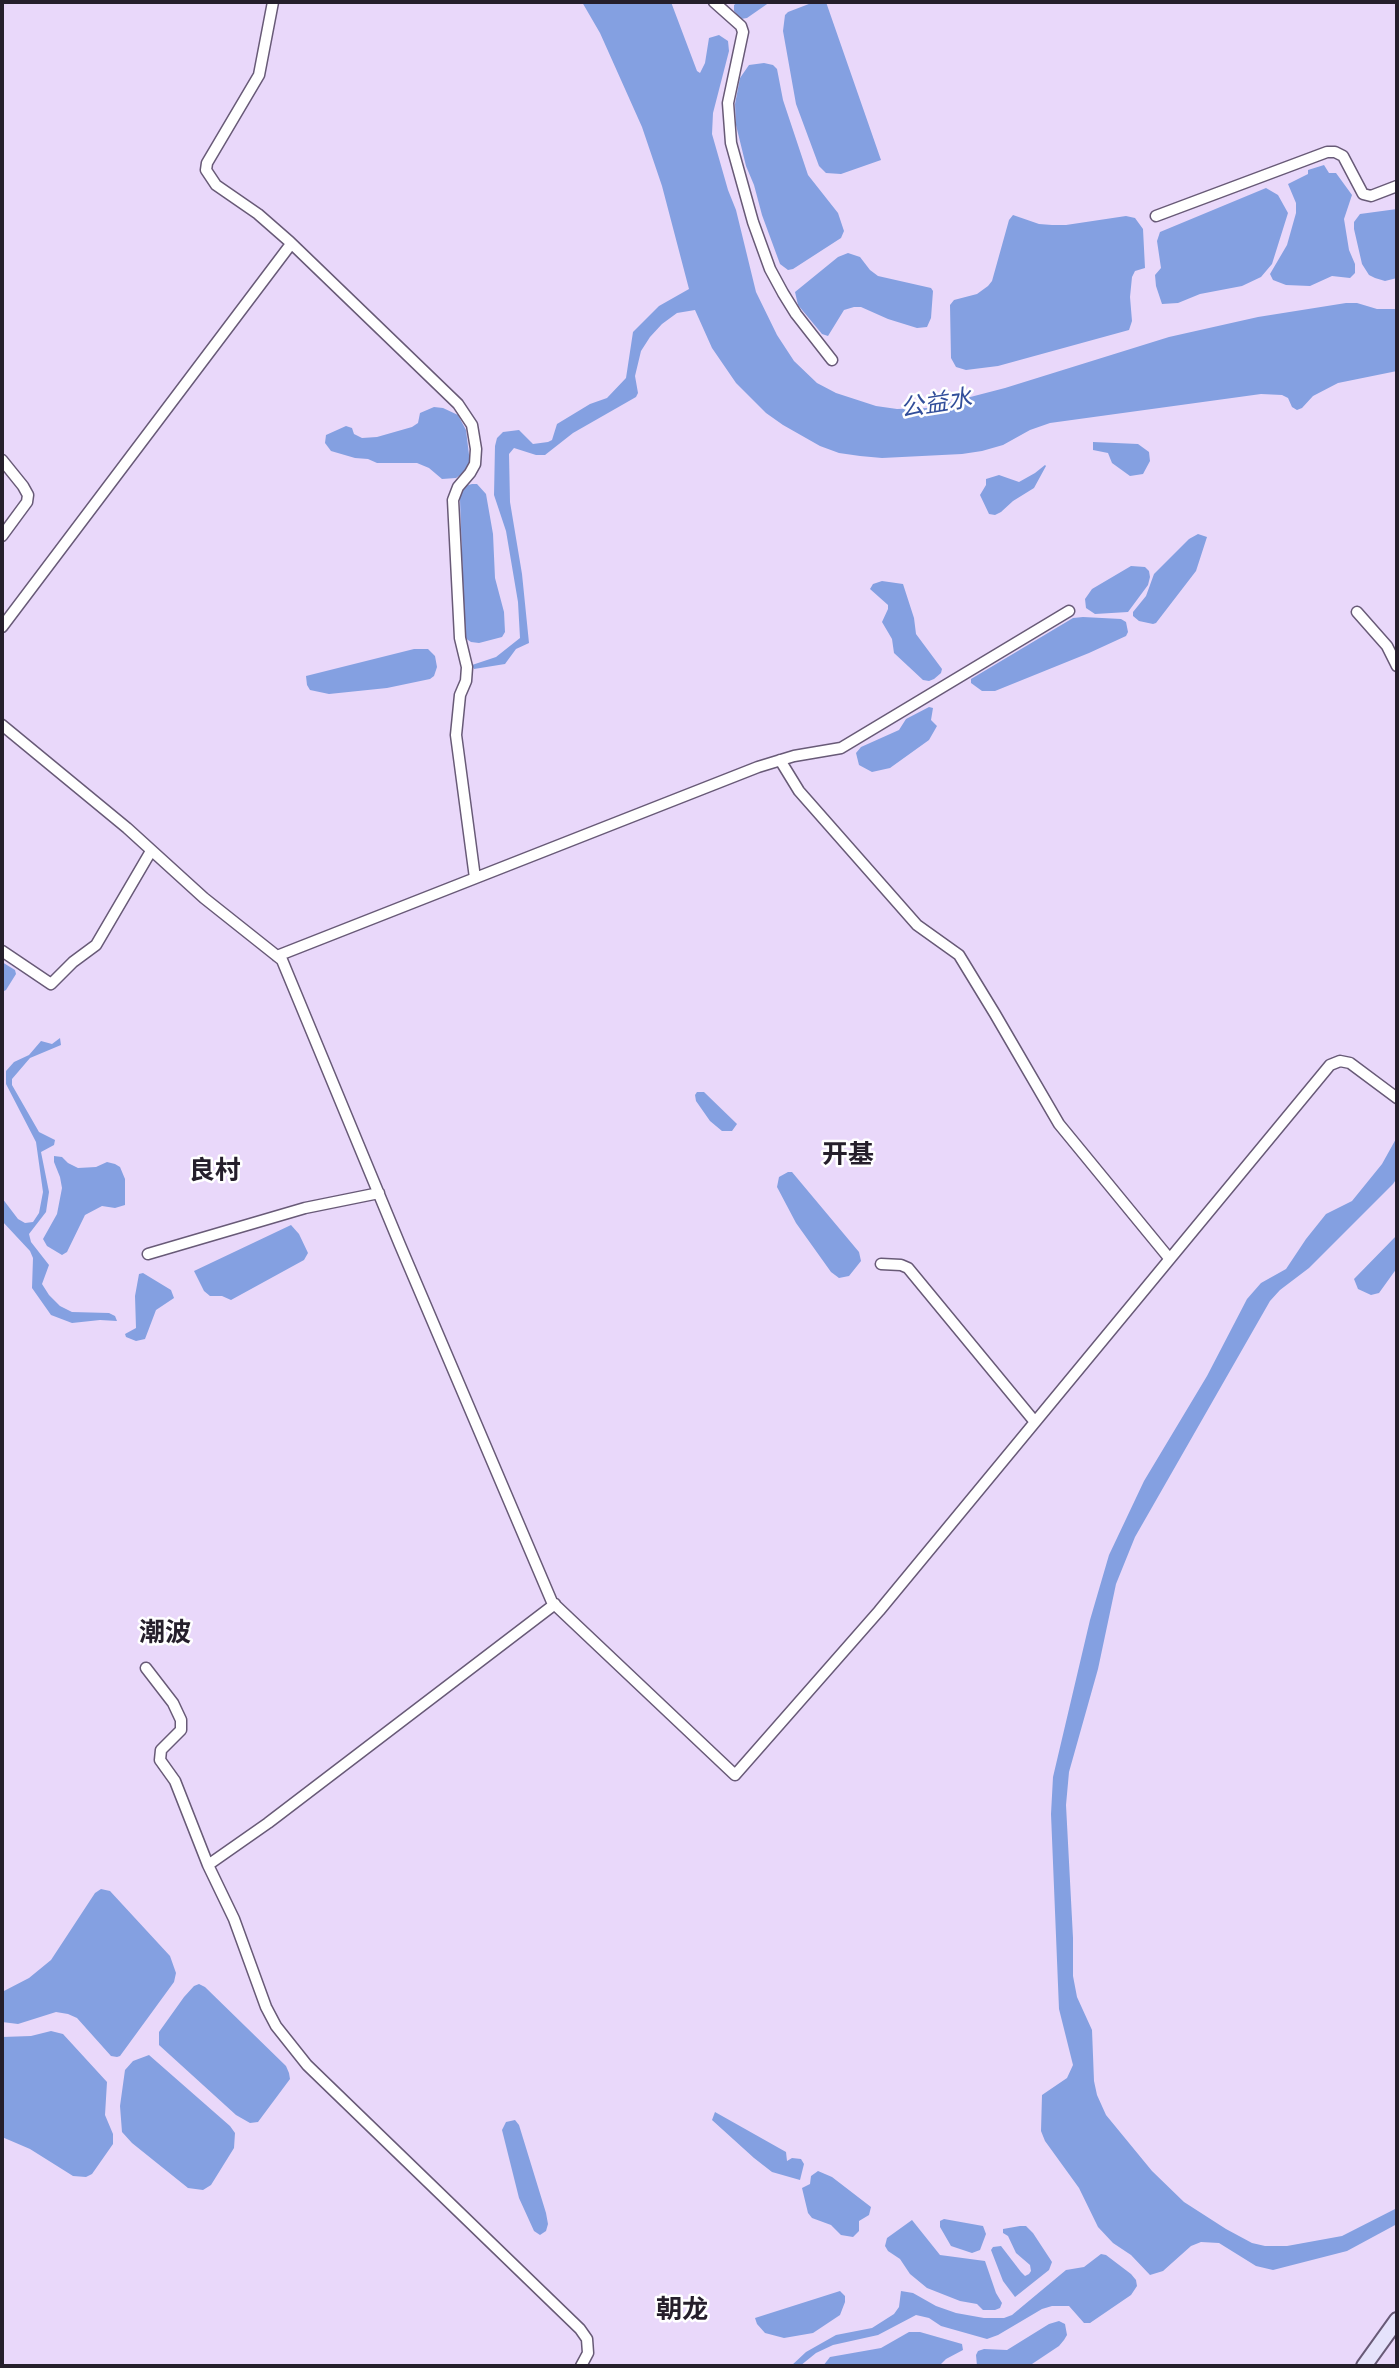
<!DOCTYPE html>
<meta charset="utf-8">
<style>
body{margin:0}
#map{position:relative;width:1399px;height:2368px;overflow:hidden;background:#e9d8fa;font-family:"Open Sans",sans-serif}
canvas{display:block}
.frame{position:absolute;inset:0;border:4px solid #251f2b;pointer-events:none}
</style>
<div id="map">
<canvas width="1399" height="2368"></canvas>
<div class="frame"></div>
</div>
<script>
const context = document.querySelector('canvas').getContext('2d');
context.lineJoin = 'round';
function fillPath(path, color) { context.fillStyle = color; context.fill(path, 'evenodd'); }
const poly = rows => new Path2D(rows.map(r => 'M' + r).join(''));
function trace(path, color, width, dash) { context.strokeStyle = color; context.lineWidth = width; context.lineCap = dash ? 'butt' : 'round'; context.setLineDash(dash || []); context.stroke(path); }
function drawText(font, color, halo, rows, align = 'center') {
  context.font = font + ' "Open Sans","Noto Sans SC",sans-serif'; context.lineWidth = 5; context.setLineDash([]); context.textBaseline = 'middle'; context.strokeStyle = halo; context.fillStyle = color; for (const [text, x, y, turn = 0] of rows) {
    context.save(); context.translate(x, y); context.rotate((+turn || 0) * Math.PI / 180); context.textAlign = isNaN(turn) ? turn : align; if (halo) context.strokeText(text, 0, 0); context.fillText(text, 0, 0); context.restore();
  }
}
fillPath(poly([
 [582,2,671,2,697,71,700,73,705,63,709,38,719,35,728,41,729,51,713,113,712,134,728,190,736,210,756,292,777,335,794,361,817,383,836,393,876,406,897,409,928,408,1005,388,1169,337,1258,317,1346,303,1357,303,1377,309,1397,309,1397,371,1338,383,1313,396,1302,408,1297,410,1292,407,1288,398,1282,395,1261,394,1050,423,1030,430,1003,445,982,451,962,454,882,458,860,456,839,453,820,446,783,425,766,413,736,383,712,348,695,310,677,313,662,324,650,337,641,351,635,376,638,393,636,397,573,433,545,455,536,455,514,448,509,454,510,502,522,574,529,643,516,649,505,664,474,669,472,665,496,657,520,638,518,602,506,531,494,495,495,446,497,438,503,432,519,430,533,444,548,442,552,440,557,424,590,404,607,398,626,378,633,332,659,306,689,289,662,186,642,127,600,33],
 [738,2,770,2,747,18,741,19,734,11,734,5],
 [814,2,826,2,881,160,841,174,826,173,819,166,796,104,783,31,785,15,788,12],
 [764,63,773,65,777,69,783,100,808,175,838,213,844,231,841,238,793,269,788,270,780,264,762,215,754,185,746,166,736,125,735,104,740,78,749,65],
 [1324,165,1329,173,1336,173,1352,195,1344,219,1349,250,1355,264,1355,273,1350,278,1332,276,1310,286,1286,285,1273,280,1270,274,1287,245,1296,213,1296,203,1288,184,1308,174,1308,170],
 [1266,188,1278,195,1288,213,1272,264,1261,277,1242,286,1200,294,1178,303,1162,304,1156,286,1155,275,1161,268,1157,241,1160,232],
 [1397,209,1397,278,1385,281,1375,278,1369,275,1362,264,1354,229,1354,222,1360,214],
 [1013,215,1039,224,1052,225,1066,225,1126,216,1135,218,1143,229,1145,268,1135,271,1132,277,1130,297,1132,321,1129,330,998,366,966,370,956,367,951,358,950,305,954,300,977,294,988,286,992,281,1009,220],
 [848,253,860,257,870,270,878,276,931,288,933,291,931,318,927,327,917,328,888,319,861,307,854,307,844,310,828,336,822,334,798,305,795,292,838,257],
 [434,407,443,408,458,415,466,430,470,463,466,471,456,478,442,479,429,468,417,463,377,463,368,459,355,458,331,451,325,443,326,435,346,426,352,428,354,434,362,438,377,437,412,427,418,423,420,413],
 [1093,442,1138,444,1149,452,1150,461,1143,474,1130,476,1112,463,1108,453,1093,450],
 [1045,465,1046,466,1034,488,1013,501,1001,512,995,515,989,514,980,495,986,485,986,479,999,475,1019,482,1035,473],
 [472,484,477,484,486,494,493,534,495,578,504,612,505,632,502,637,479,643,471,642,465,638,460,500,460,494,465,486],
 [1198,534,1207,537,1196,571,1156,623,1153,624,1139,621,1133,616,1133,612,1146,596,1154,574,1189,539],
 [1131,566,1145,567,1149,571,1150,577,1148,585,1128,612,1095,614,1086,608,1085,599,1092,589],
 [882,581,903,584,914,618,916,634,942,669,941,673,934,679,929,681,923,680,894,653,892,639,882,622,888,609,888,605,870,589,873,584],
 [1083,617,1121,619,1126,622,1128,632,1126,636,1089,653,995,691,982,691,971,683,971,679,1073,618],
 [414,649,428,649,435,656,437,667,434,676,430,679,387,688,329,694,310,690,307,685,306,676],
 [929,707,933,708,931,720,937,726,929,740,890,768,872,772,859,765,856,753,861,747,899,730,906,719],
 [2,962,15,970,16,974,6,990,2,992],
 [60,1038,61,1045,30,1058,12,1079,12,1085,39,1132,55,1140,54,1145,41,1152,49,1192,46,1212,29,1234,31,1242,49,1265,42,1284,49,1295,60,1306,72,1312,109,1313,115,1316,117,1321,100,1320,72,1323,51,1315,32,1288,33,1258,30,1251,2,1221,2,1198,18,1219,25,1223,33,1222,39,1213,43,1192,36,1142,6,1084,6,1071,14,1062,29,1055,41,1041,52,1044],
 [697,1092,704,1092,737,1124,732,1131,722,1131,710,1121,696,1101,695,1095],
 [1397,1137,1397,1178,1393,1184,1309,1268,1280,1290,1270,1301,1135,1537,1116,1584,1098,1669,1069,1772,1066,1805,1073,1938,1073,1976,1077,1997,1092,2030,1094,2081,1097,2095,1106,2115,1152,2171,1184,2202,1226,2229,1252,2243,1265,2246,1287,2246,1342,2236,1397,2208,1397,2224,1347,2251,1273,2270,1256,2266,1219,2243,1201,2242,1191,2246,1163,2271,1150,2275,1131,2255,1113,2243,1098,2227,1079,2188,1045,2141,1041,2131,1042,2095,1067,2078,1073,2065,1059,2009,1051,1814,1053,1777,1090,1620,1109,1555,1144,1481,1207,1376,1247,1299,1261,1283,1286,1269,1306,1239,1326,1214,1352,1201,1382,1164],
 [54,1156,62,1157,68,1163,78,1168,96,1167,107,1162,115,1164,120,1167,125,1179,125,1205,115,1208,102,1206,85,1215,67,1252,62,1255,47,1246,43,1239,57,1214,62,1188,60,1177,54,1162],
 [788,1172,792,1172,859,1252,861,1261,849,1276,839,1278,831,1272,796,1223,777,1187,779,1177],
 [291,1225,299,1234,308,1253,304,1260,231,1300,222,1296,210,1296,204,1291,194,1271],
 [1397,1235,1397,1268,1379,1293,1371,1295,1358,1289,1354,1279],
 [143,1273,171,1290,174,1298,156,1310,145,1339,136,1341,126,1337,125,1334,136,1328,135,1296,139,1274],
 [101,1889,110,1891,170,1956,176,1973,174,1982,120,2056,117,2057,111,2056,77,2018,68,2014,56,2012,18,2024,2,2022,2,1992,29,1978,51,1960,95,1893],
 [199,1984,205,1987,286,2066,289,2073,290,2079,258,2122,250,2123,236,2115,159,2045,159,2032,184,1997,194,1986],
 [51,2031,63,2034,107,2082,105,2115,113,2134,113,2144,92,2174,86,2177,73,2176,30,2149,2,2137,2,2037,31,2036],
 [149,2055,230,2126,235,2133,234,2148,211,2185,203,2190,188,2188,132,2143,122,2132,120,2106,125,2070,133,2061],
 [715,2112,786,2152,787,2161,792,2158,801,2159,804,2164,800,2180,772,2172,754,2158,712,2120],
 [515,2120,519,2125,546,2213,548,2224,546,2231,540,2235,534,2231,519,2198,502,2130,506,2122],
 [818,2171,832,2177,871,2207,869,2215,859,2221,859,2231,853,2237,841,2235,831,2225,812,2218,808,2213,802,2188,810,2184,811,2176],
 [944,2219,983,2226,986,2234,980,2250,972,2253,951,2246,940,2227,940,2221],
 [912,2220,940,2255,985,2261,996,2293,1002,2303,1000,2308,995,2310,983,2310,977,2304,960,2301,927,2288,910,2274,900,2259,888,2251,885,2246,887,2238],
 [1020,2226,1026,2226,1033,2233,1052,2262,1049,2270,1015,2297,1003,2281,991,2250,993,2247,1001,2246,1021,2272,1025,2276,1029,2274,1031,2271,1030,2265,1016,2253,1008,2236,1003,2233,1003,2229],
 [1101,2254,1106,2255,1131,2274,1136,2280,1137,2286,1131,2295,1090,2323,1084,2323,1069,2306,1052,2306,1042,2309,998,2335,987,2339,941,2326,929,2318,916,2315,878,2335,833,2345,816,2353,800,2366,791,2366,806,2352,836,2335,872,2328,894,2314,899,2307,901,2291,913,2293,936,2306,956,2313,984,2318,1004,2318,1012,2315,1066,2270,1084,2267],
 [840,2291,845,2296,845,2302,840,2315,813,2333,784,2338,765,2333,757,2324,755,2318],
 [1059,2321,1065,2324,1067,2335,1064,2340,1059,2346,1029,2366,977,2366,976,2355,978,2351,984,2349,1007,2350,1049,2324],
 [909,2332,920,2332,962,2344,963,2350,946,2359,939,2366,823,2366,830,2357,881,2348]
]), '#84a0e1');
const street = poly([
 [273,2,259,75,207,163,206,170,216,185,258,214,290,242,458,404,472,425,476,449,475,464,470,473,458,487,453,500,460,638,467,667,466,681,460,695,456,735,475,878],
 [714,2,741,26,743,32,728,103,731,143,753,222,770,269,783,293,796,314,832,360],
 [1156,216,1327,152,1335,152,1343,156,1363,194,1371,196,1397,186],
 [2,460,23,486,28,495,27,502,2,536],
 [1357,612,1387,646,1397,666],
 [2,627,291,244],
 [2,725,127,828,204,898,282,960,400,1245,552,1602,735,1775,879,1611,1330,1065,1340,1061,1350,1063,1397,1098],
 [780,760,799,791,917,925,959,955,995,1014,1059,1124,1169,1258],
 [2,951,51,984,73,962,96,945,151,851],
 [277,956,758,767,794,756,841,748,1069,611],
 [148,1254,305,1208,379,1193],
 [881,1264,901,1265,908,1268,1035,1422],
 [146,1668,173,1703,181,1720,181,1730,161,1750,160,1760,175,1781,208,1865,234,1919,266,2007,276,2026,307,2065,580,2329,587,2339,588,2353,581,2366],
 [208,1865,268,1823,555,1604]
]);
const secondary = poly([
 [1364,2366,1397,2320]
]);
trace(street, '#685a77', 13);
trace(secondary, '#685a77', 18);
trace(street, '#fff', 10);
trace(secondary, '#e5e2fb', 14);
drawText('italic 24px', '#314e9a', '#fff', [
 ["公益水",936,404,-9]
]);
drawText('bold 26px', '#251f2b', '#fff', [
 ["开基",848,1156],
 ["良村",215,1172],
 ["潮波",165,1634],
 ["朝龙",682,2311]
]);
</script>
